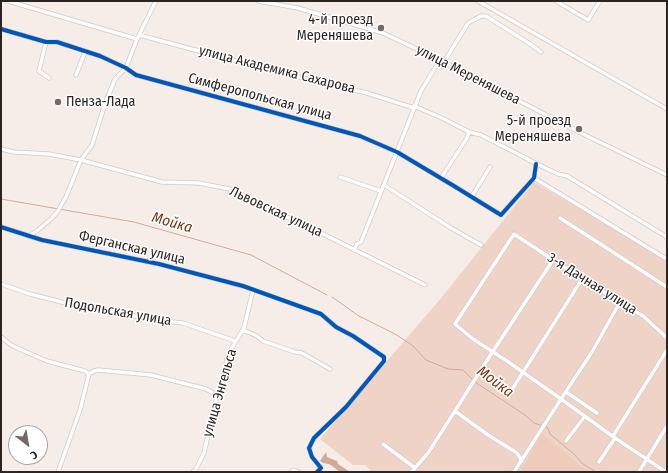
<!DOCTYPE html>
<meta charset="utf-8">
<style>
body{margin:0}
#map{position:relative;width:668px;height:473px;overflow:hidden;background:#f6ede9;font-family:"Fira Sans Condensed",sans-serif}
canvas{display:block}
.frame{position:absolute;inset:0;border:2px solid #2c2421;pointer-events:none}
.north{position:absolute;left:8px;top:425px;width:40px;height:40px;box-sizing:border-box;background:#fff;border:1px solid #aba7a6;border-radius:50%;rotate:149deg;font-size:11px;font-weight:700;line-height:16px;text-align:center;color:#2c2421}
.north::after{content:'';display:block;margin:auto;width:14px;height:18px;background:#736a67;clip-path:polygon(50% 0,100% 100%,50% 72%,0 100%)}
</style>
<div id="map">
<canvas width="668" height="473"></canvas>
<div class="frame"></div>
<div class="north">С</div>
</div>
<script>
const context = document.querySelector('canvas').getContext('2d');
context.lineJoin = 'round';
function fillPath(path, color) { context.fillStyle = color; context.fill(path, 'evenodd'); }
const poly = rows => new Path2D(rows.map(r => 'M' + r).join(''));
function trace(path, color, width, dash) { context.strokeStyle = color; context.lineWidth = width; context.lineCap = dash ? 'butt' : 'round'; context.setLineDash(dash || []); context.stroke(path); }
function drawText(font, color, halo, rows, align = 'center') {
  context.font = font + ' "Fira Sans Condensed",sans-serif'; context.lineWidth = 3; context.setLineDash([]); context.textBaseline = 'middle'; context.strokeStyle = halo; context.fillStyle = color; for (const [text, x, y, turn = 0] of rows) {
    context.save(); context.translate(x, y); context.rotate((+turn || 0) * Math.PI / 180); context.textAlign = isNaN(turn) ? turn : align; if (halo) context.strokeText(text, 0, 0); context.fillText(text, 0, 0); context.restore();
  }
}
fillPath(poly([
 [534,182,667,260,667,472,372,472,365,465,353,465,320,439,442,297]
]), '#efd3c7');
fillPath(poly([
 [542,434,579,465,591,472,520,472]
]), '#eecbbb');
fillPath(poly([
 [326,452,327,457,337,461,338,464,350,472,339,471,329,464,323,463,320,461]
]), '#d2a997');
trace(poly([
 [1,199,134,222,251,255,327,295],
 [332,297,359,316,395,334,412,345,426,360,448,369,463,370,473,380],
 [475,382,525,415,534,423,543,426],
 [546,427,548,428,550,434,574,454,583,464,596,472]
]), '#d2a997', 1);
const minor = poly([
 [8,1,137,39],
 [258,1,298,8,383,33,440,60,583,134,667,175],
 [478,1,667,109],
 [556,1,588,20,600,1],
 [1,29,46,42,57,42,100,56,126,68,136,75,360,136,397,152,454,186,501,215,534,178,536,164],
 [139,35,285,74,367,93,414,108],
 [46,42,39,71,49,78],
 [444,62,468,23,481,16,486,16,530,44,541,52],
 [76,75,85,52],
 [414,106,444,119,469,132,481,135,539,165,558,174,567,176,667,237],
 [1,149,14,152,49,154,81,160,162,182,199,183,234,190,266,208,301,223,425,285],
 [340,177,381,191],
 [441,178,467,138,469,132],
 [534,178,665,258,667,257],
 [384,185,451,228,481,245],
 [472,196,490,167],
 [560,218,667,287],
 [1,227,42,240,159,264,243,286,321,314,336,327,353,336,384,357,384,361,346,407,314,438,309,448,312,457,321,468,317,472],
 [29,236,38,230,51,219,58,211,66,197,81,160,92,145,104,107,115,79,126,68,137,39,156,1],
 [354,250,357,244,361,242,421,91,440,60],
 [1,284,30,294,81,307,164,321,183,323,235,341],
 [620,302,592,352,561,399,615,438,666,472],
 [243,330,257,336,263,341,295,352,302,353,330,369],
 [1,337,11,345,26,352,47,361,85,371,89,374],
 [513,388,582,279],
 [566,392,597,413],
 [455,411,482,368,553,260],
 [613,436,667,350],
 [566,441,585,416],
 [383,444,415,468,412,472],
 [599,462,615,438],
 [415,468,428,453,455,411,488,435,517,453,522,461],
 [58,472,80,410,89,374,94,371,98,370,151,375,206,389,217,395],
 [193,472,196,469,204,453,217,395,222,383,228,354,244,328,253,290],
 [291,472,294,470,298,472],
 [514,472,561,399,507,361,473,339,455,324,514,234,582,279,643,316,667,338],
 [639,472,667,426]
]);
trace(minor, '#d1c9c5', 5);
trace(minor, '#fefcfc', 3.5);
trace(poly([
 [1,29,46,42,57,42,100,56,126,68,136,75,360,136,397,152,454,186,501,215,534,178,536,164],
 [1,227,42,240,159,264,243,286,321,314,336,327,353,336,384,357,384,361,346,407,314,438,309,448,312,457,321,468,317,472]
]), '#0057b8', 4);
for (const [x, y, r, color] of [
 [381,28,4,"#736a67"],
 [58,102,4,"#736a67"],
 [579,129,4,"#736a67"]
]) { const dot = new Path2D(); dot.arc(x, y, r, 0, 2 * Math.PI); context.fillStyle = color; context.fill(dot); trace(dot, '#fff', 1.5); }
drawText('14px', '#2c2421', '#fff', [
 ["4-й проезд",373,20],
 ["Мереняшева",373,36],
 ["Пенза-Лада",66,102,"left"],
 ["5-й проезд",571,121],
 ["Мереняшева",571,137]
], 'right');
drawText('14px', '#2c2421', '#fff', [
 ["улица Академика Сахарова",277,70,14],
 ["улица Мереняшева",468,75,27],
 ["Симферопольская улица",260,97,15],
 ["Львовская улица",276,212,25],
 ["Ферганская улица",132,248,13],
 ["3-я Дачная улица",592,284,32],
 ["Подольская улица",118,312,10],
 ["улица Энгельса",220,393,-74]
]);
drawText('italic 15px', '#773410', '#fff', [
 ["Мойка",172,223,16],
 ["Мойка",495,382,37]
]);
</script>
